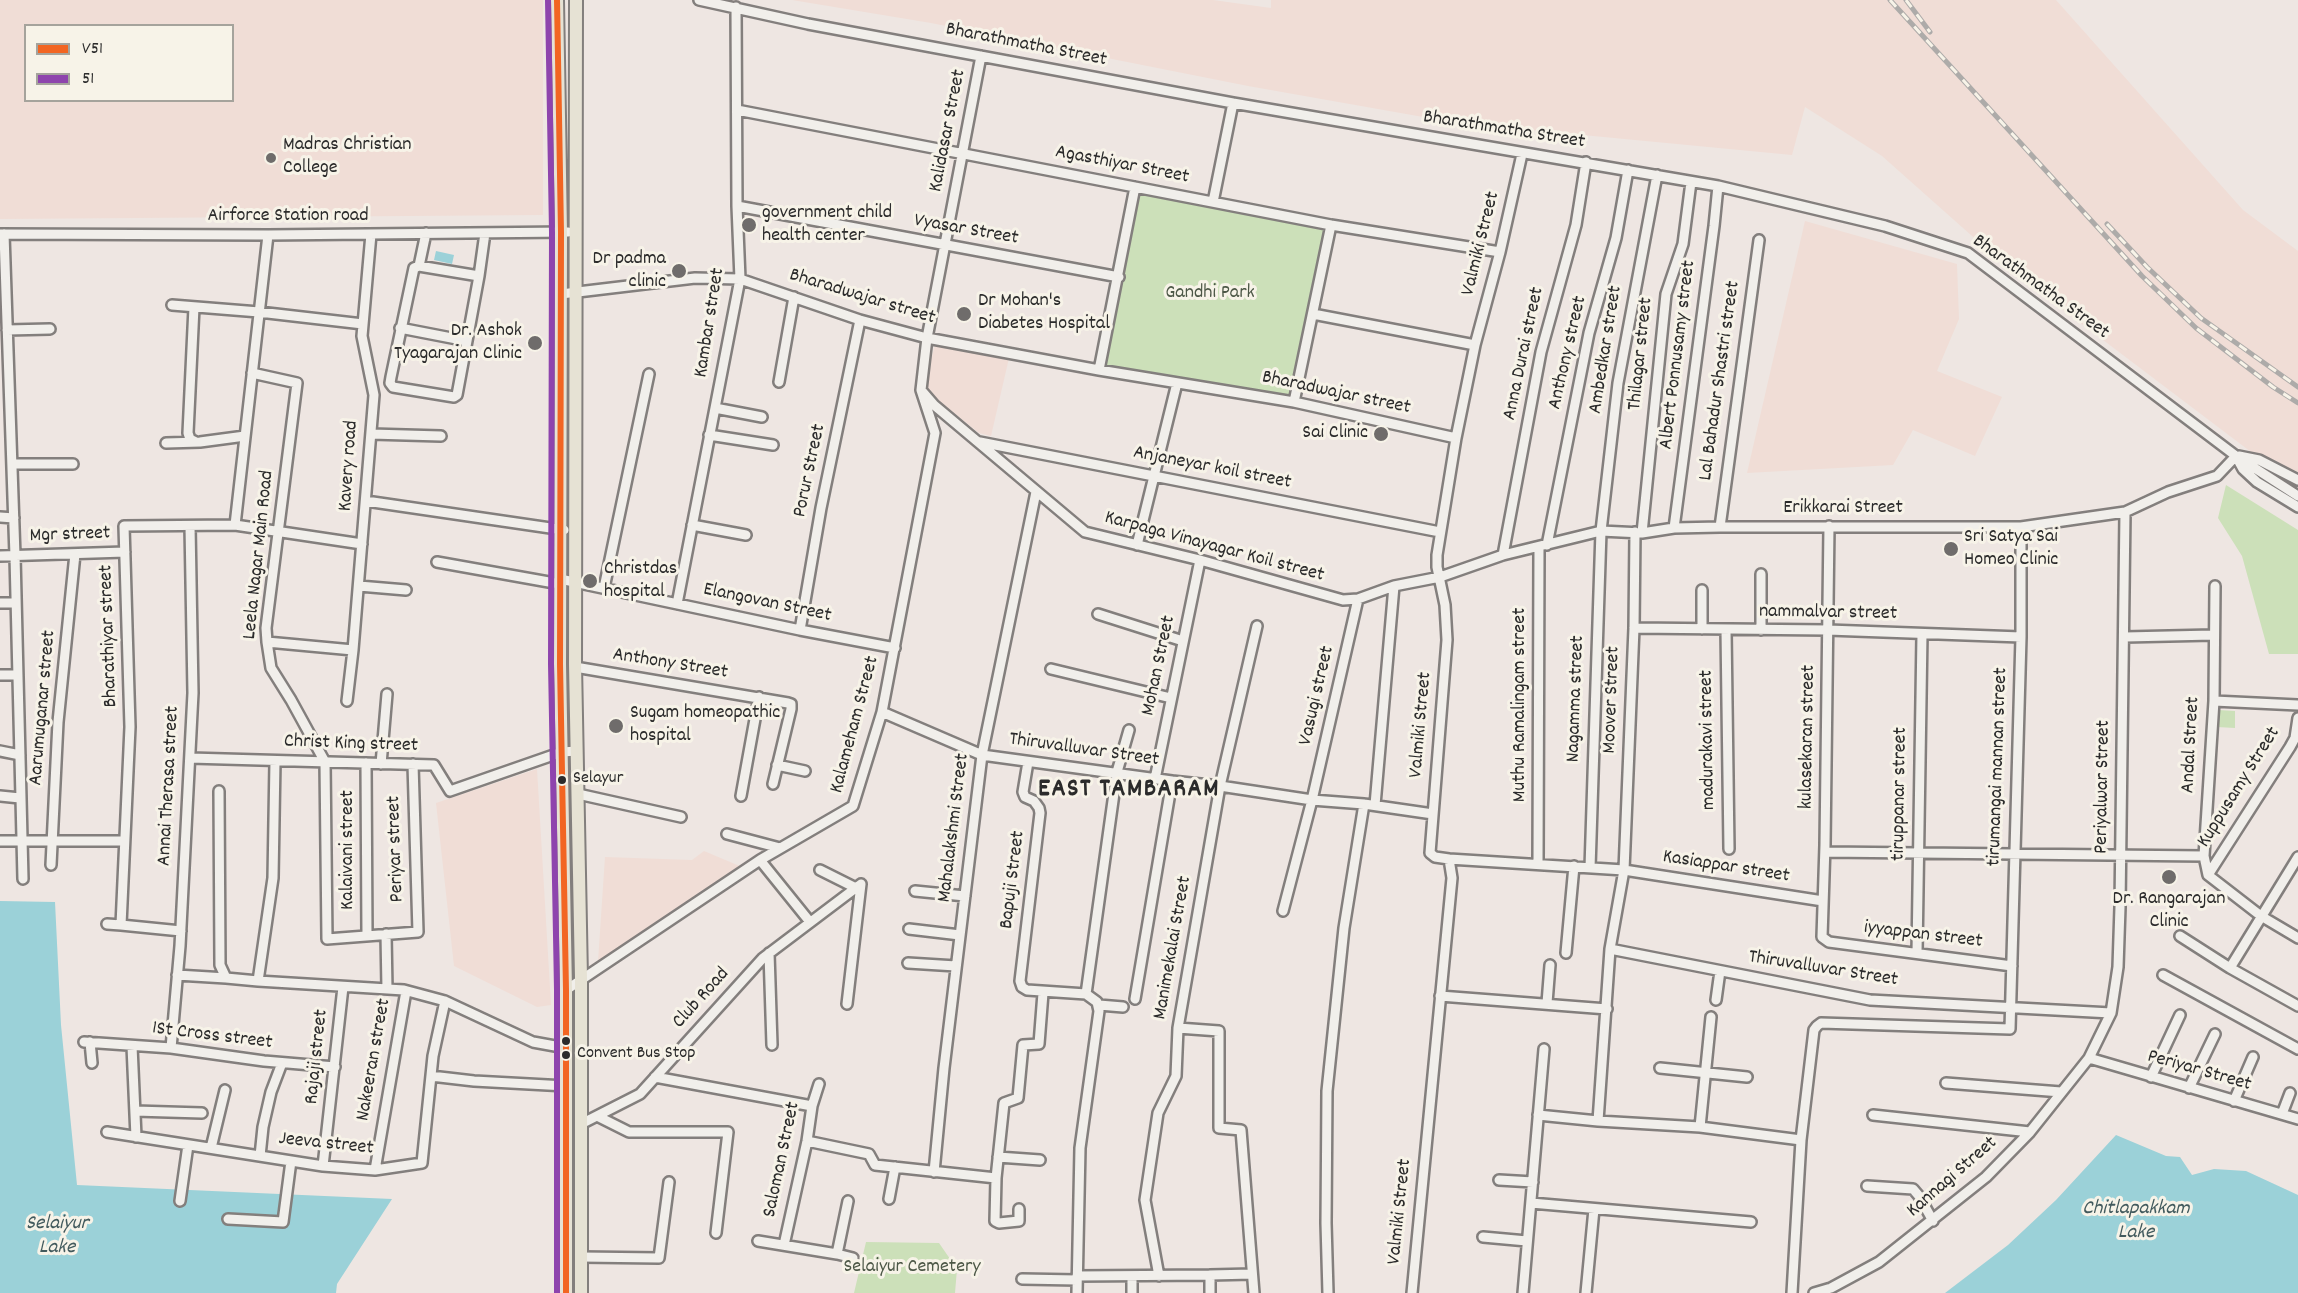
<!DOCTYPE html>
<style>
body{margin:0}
#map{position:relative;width:2298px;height:1293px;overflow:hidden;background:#eee6e2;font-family:Dekko,sans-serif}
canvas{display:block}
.legend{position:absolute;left:24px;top:24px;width:210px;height:78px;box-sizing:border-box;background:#f7f3e8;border:2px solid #a5a39c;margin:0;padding:8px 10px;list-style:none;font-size:18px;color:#2b2b2b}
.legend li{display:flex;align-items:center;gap:12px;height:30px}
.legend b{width:30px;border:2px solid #a5a39c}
</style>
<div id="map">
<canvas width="2298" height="1293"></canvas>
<ul class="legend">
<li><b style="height:8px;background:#f26522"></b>V51</li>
<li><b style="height:8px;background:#8e44ad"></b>51</li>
</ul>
</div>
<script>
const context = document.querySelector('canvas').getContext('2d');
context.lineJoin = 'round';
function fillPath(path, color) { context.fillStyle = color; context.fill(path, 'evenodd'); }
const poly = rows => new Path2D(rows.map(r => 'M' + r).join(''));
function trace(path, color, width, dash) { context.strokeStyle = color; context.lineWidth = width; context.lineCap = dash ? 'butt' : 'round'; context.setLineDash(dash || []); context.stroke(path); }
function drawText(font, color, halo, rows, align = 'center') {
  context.font = font + ' Dekko,sans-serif'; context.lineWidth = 6; context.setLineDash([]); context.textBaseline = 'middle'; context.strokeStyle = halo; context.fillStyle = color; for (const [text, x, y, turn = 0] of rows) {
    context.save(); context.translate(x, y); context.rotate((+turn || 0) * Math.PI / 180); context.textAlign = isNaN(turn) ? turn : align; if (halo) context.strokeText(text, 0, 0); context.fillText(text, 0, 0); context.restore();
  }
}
fillPath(poly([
 [0,0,543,0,543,215,0,219],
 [26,26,232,26,232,100,26,100],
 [792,0,1213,0,1271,8,1271,0,2056,0,2243,210,2298,251,2298,476,2255,455,2008,268,1882,156,1805,107,1792,155,1457,123,1248,86,931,23],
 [1805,221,1957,264,1959,319,1937,371,2002,397,1975,456,1913,430,1893,465,1747,473],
 [935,345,1009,358,991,436,979,433,923,389],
 [537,769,551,1005,537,1007,454,966,436,803],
 [704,851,742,867,598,962,605,857,692,860]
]), '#f0ddd6');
fillPath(poly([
 [1135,187,1326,224,1295,400,1099,370],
 [2226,485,2298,530,2298,654,2269,654,2242,556,2218,518],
 [2218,710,2235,711,2235,728,2217,727],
 [866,1242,939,1243,957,1269,955,1293,854,1293]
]), '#cce0b9');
fillPath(poly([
 [436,251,454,255,452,264,434,260],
 [0,901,55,902,61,1025,77,1185,392,1199,337,1284,336,1293,0,1293],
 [2116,1135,2166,1156,2180,1157,2192,1175,2214,1169,2246,1171,2298,1195,2298,1293,1945,1293,2008,1245,2056,1200]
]), '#9bd1d8');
const minor = poly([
 [699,0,808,24,1233,103,1718,186,1885,226,1968,253,2236,456,2298,496],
 [737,110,1331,225,1500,252],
 [1213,202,1233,103],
 [737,206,1119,277],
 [0,234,268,235,568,232],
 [4,234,15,556,23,879],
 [419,266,426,233],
 [479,276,419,266,414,268,391,377,390,383,393,387,454,397,457,395,479,276,485,233],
 [561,294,695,278,740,279,860,320,927,338,1099,370,1294,402,1456,438],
 [172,305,259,312,363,324],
 [194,307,188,433,190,439,196,442],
 [1313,314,1475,345],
 [400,328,467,341],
 [7,330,50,329],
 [1099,370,1135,187],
 [252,373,297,383,266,628,267,642,271,668,291,700,325,762,327,939,418,932,413,764],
 [779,382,794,297],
 [921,390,934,405,1085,532,1200,560,1343,600,1358,599,1394,586,1440,577,1503,555,1601,531,1642,533,1674,528,1720,527,2021,527,2125,512,2168,492,2217,476,2236,456],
 [1294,402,1331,225],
 [715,408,762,417],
 [371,434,441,436],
 [709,435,773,445],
 [980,442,1440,532],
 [166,443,200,442,245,436],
 [2239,456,2259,460,2298,480],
 [2237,458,2243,469,2257,482,2298,507],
 [12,464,73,464],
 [366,501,564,530],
 [0,517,14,518],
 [235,525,268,235],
 [692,525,746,535],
 [1829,526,1825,845,1822,937,1829,942,2012,966],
 [1720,527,1759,240],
 [1674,528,1714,226,1718,186],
 [1635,532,1634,628,1624,870,1610,949,1870,1000,2111,1013],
 [1642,533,1666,294,1683,244,1691,182],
 [1137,545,1177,383],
 [1547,545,1589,333,1616,238,1628,170],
 [1503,555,1541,352,1576,225,1586,162],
 [0,556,125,552],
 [437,562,560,584],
 [560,579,800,630,895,648],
 [359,586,406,590],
 [2215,586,2214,701,2204,856,2208,875,2261,916,2298,938],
 [604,588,649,374],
 [1702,590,1702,629],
 [0,603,16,603],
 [677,604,740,279,737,206,736,7],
 [1098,614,1183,641],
 [1634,628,1828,630,2021,637],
 [800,630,821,508,860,320],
 [1726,630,1729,849],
 [1761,630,1761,574],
 [2125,637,2213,635],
 [267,642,353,650],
 [575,667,788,703,791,704,791,709,773,784],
 [1051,669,1171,698],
 [0,675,18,675],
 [347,701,353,650,374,395,362,336,371,234],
 [2214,701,2298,705],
 [882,712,982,755,1172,781,1220,786,1312,800,1364,804,1433,814],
 [0,751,20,755],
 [190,758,434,765,450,791,562,752,577,751],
 [275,761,273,878,258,981,404,990,445,1001,533,1042,566,1048],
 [1028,762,1023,792,1025,797,1034,801,1039,808,1040,813,1020,981,1022,987,1027,990,1086,994],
 [366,763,367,936],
 [381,764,387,694],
 [777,765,805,771],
 [1155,779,1200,560],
 [219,791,220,965,226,978,258,981],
 [578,794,681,817],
 [0,796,20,798],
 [741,796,759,697],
 [1375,805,1394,586],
 [727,834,780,848],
 [0,841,124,841],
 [1825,852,2204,856],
 [1449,859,1624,870,1823,901],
 [760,860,810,922],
 [1538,864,1539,547],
 [51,865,58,722,75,554],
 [1590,868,1601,531,1618,383,1657,175],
 [820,870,856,888],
 [2208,875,2290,747,2295,738,2298,718],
 [915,891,965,896],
 [1283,911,1312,800,1358,599],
 [107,924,121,925],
 [909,929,960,935],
 [181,931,121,925,130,727,124,526,235,525,362,544],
 [386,934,387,989],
 [2180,936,2230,968,2298,1006],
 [769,953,772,1045],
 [1566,953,1574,866],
 [1917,953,1922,634],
 [908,963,956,966],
 [2230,968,2298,857],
 [177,975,226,978],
 [2163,975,2298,1049],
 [566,990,760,860,853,806,882,712,935,433,921,390,927,338,981,56],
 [1440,996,1607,1009],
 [1135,999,1172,781],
 [1716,1000,1720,971],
 [1547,1003,1550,965],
 [847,1004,861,884],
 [1099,1005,1123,1007],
 [1178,1028,1219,1031,1219,1128,1241,1130,1254,1293],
 [84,1042,171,1048,264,1061,335,1067],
 [90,1042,92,1063],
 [132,1046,136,1137],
 [171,1048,180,946,193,693,190,526],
 [2089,1058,2298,1119],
 [1660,1068,1747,1077],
 [431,1076,474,1081,566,1086],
 [655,1077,812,1106],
 [2151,1077,2180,1015],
 [1946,1083,2061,1092],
 [2189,1088,2215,1034],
 [2234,1101,2253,1057],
 [135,1111,202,1113],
 [2282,1114,2290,1093],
 [1538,1115,1598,1121,1700,1127,1801,1140],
 [1873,1115,2030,1132],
 [597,1116,629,1132,728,1132,716,1233],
 [1598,1121,1610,949],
 [581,1124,640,1094,763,958,861,884],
 [1700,1127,1711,1017],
 [107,1132,323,1166,375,1170,422,1163,433,1056,445,1001],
 [807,1141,869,1154,875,1165,996,1178],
 [211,1148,225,1090],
 [260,1156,263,1127,271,1092,282,1063],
 [998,1157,1040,1160],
 [323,1166,343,987],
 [375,1170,406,991],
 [934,1172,944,1068,982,755,1036,492],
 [1499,1180,1533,1182],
 [1867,1186,1913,1189,1919,1196,1933,1221],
 [889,1199,895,1167],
 [180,1201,188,1145],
 [1531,1203,1751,1222],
 [1019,1209,1019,1221,999,1223,995,1221,996,1178,1004,1103,1018,1098,1023,1045,1039,1044,1043,993],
 [228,1219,283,1222,291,1161],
 [1483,1237,1527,1241],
 [758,1241,837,1254,848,1201],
 [784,1245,807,1141,812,1106,819,1084],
 [837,1254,853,1258],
 [581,1257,659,1258,669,1182],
 [1210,1275,1252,1274],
 [1077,1276,1210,1275,1210,1293],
 [1159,1276,1145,1200,1158,1113,1176,1076,1178,1028,1220,786,1257,626],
 [1022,1279,1077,1280],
 [1077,1293,1080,1148,1099,1011,1097,1002,1086,994,1117,772,1129,730],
 [1132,1293,1132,1276],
 [1328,1293,1326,1223,1327,1091,1344,928,1364,804],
 [1412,1293,1452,878,1449,859,1435,857,1430,853,1447,640,1445,605,1437,567,1437,555,1456,438,1475,345,1500,252,1522,154],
 [1523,1293,1544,1049],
 [1586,1293,1594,1209],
 [1792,1293,1801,1140,1814,1030,1817,1026,1821,1023,2010,1029,2021,637,2021,527],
 [1814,1293,1831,1288,1879,1262,1986,1177,2030,1132,2089,1058,2111,1013,2118,967,2120,907,2125,512]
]);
const major = poly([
 [557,0,561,232,560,664,566,990,566,1293],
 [576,0,575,664,581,978,581,1293]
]);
trace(minor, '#837f7d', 14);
trace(major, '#837f7d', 16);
trace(minor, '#f1efeb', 9);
trace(major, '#e6e2d4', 12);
const rail = poly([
 [1890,0,2142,276,2196,328,2273,387,2298,403],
 [1906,0,1930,32],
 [2107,224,2147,267,2201,318,2298,387]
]);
trace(rail, '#adaba9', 5);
trace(rail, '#f7f3e8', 3, [9]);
trace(poly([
 [557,0,561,232,560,664,566,990,566,1293]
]), '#f26522', 6);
trace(poly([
 [548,0,552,232,551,664,557,990,557,1293]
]), '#8e44ad', 6);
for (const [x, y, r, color] of [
 [271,158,6,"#6f6c6b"],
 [749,225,8,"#6f6c6b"],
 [679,271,8,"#6f6c6b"],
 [964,314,8,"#6f6c6b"],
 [535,343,8,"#6f6c6b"],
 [1381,434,8,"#6f6c6b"],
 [1951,549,8,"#6f6c6b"],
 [590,581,8,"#6f6c6b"],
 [616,726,8,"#6f6c6b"],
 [562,780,5,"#2b2b2b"],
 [2169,877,8,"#6f6c6b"],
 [566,1041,5,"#2b2b2b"],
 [566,1055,5,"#2b2b2b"]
]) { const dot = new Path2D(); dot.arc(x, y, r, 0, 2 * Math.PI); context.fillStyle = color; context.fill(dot); trace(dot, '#f7f3e8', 2); }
drawText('18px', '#2b2b2b', '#f7f3e8', [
 ["Selayur",573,780],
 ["Convent Bus Stop",577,1055]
], 'left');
drawText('20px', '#2b2b2b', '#f7f3e8', [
 ["Bharathmatha Street",1026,46,11],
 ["Kalidasar Street",949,131,-79],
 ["Bharathmatha Street",1504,131,9],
 ["Agasthiyar Street",1122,166,11],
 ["Airforce Station road",288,217],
 ["Vyasar Street",966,231,10],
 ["Valmiki Street",1482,244,-76],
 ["Bharathmatha Street",2040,288,36],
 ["Bharadwajar street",862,298,17],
 ["Kambar street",711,323,-81],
 ["Ambedkar street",1607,350,-81],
 ["Anthony street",1569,353,-77],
 ["Anna Durai street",1525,354,-78],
 ["Thilagar street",1642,354,-84],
 ["Albert Ponnusamy street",1679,355,-83],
 ["Lal Bahadur Shastri street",1721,381,-82],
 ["Bharadwajar street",1336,394,12],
 ["Kavery road",350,466,-86],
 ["Anjaneyar koil street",1212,469,11],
 ["Porur Street",811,471,-78],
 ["Erikkarai Street",1843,509],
 ["Mgr street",70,536,-2],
 ["Karpaga Vinayagar Koil street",1214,548,15],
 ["Leela Nagar Main Road",260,555,-84],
 ["Elangovan Street",767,604,12],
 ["nammalvar street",1828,614,1],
 ["Bharathiyar street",110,636,-92],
 ["Anthony Street",670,665,9],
 ["Mohan Street",1160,666,-78],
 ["Vasugi street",1318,696,-77],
 ["Nagamma street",1577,699,-88],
 ["Moover Street",1613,700,-88],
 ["Muthu Ramalingam street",1521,705,-90],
 ["Aarumuganar street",44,708,-85],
 ["Kalameham Street",856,725,-75],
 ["Valmiki Street",1422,725,-85],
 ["kulasekaran street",1809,737,-89],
 ["madurakavi street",1709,740,-91],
 ["Christ King street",351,745,2],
 ["Andal Street",2192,745,-87],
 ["Thiruvalluvar Street",1084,751,8],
 ["tirumangai mannan street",1999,767,-88],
 ["Annai Therasa street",170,786,-87],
 ["Periyalwar Street",2104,787,-89],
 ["Kuppusamy Street",2240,788,-58],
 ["tiruppanar street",1901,794,-89],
 ["Mahalakshmi Street",955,828,-83],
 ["Periyar street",397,849,-92],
 ["Kalaivani street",349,850,-90],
 ["Kasiappar street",1726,868,9],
 ["Bapuji Street",1014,880,-83],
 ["iyyappan street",1923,936,7],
 ["Manimekalai Street",1174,948,-80],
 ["Thiruvalluvar Street",1823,970,9],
 ["Club Road",702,999,-48],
 ["1St Cross street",212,1037,7],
 ["Rajaji street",318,1057,-84],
 ["Nakeeran street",375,1060,-80],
 ["Periyar Street",2199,1072,16],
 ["Jeeva street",326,1145,6],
 ["Saloman Street",783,1160,-78],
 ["Kannagi Street",1953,1178,-41],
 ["Valmiki Street",1401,1212,-84]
]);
drawText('20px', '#2b2b2b', '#f7f3e8', [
 ["Madras Christian",283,146],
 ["College",283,169],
 ["government child",762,214],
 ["health center",762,237],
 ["Dr padma",666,260,"right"],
 ["clinic",666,283,"right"],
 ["Dr Mohan's",978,302],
 ["Diabetes Hospital",978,325],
 ["Dr. Ashok",522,332,"right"],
 ["Tyagarajan Clinic",522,355,"right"],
 ["Sai Clinic",1368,434,"right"],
 ["Sri Satya Sai",1964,538],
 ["Homeo Clinic",1964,561],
 ["Christdas",604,570],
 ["hospital",604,593],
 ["Sugam homeopathic",630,714],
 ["hospital",630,737],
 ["Dr. Rangarajan",2169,900,"center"],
 ["Clinic",2169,923,"center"]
], 'left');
drawText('20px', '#4c5746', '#f7f3e8', [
 ["Gandhi Park",1210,294],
 ["Selaiyur Cemetery",912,1268]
]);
drawText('italic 21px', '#425a5d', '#f7f3e8', [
 ["Chitlapakkam",2136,1210],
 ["Lake",2136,1234],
 ["Selaiyur",57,1225],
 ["Lake",57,1249]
]);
context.letterSpacing = '1.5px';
drawText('bold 26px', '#2b2b2b', '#f7f3e8', [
 ["EAST TAMBARAM",1129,791]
]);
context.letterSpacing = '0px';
</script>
